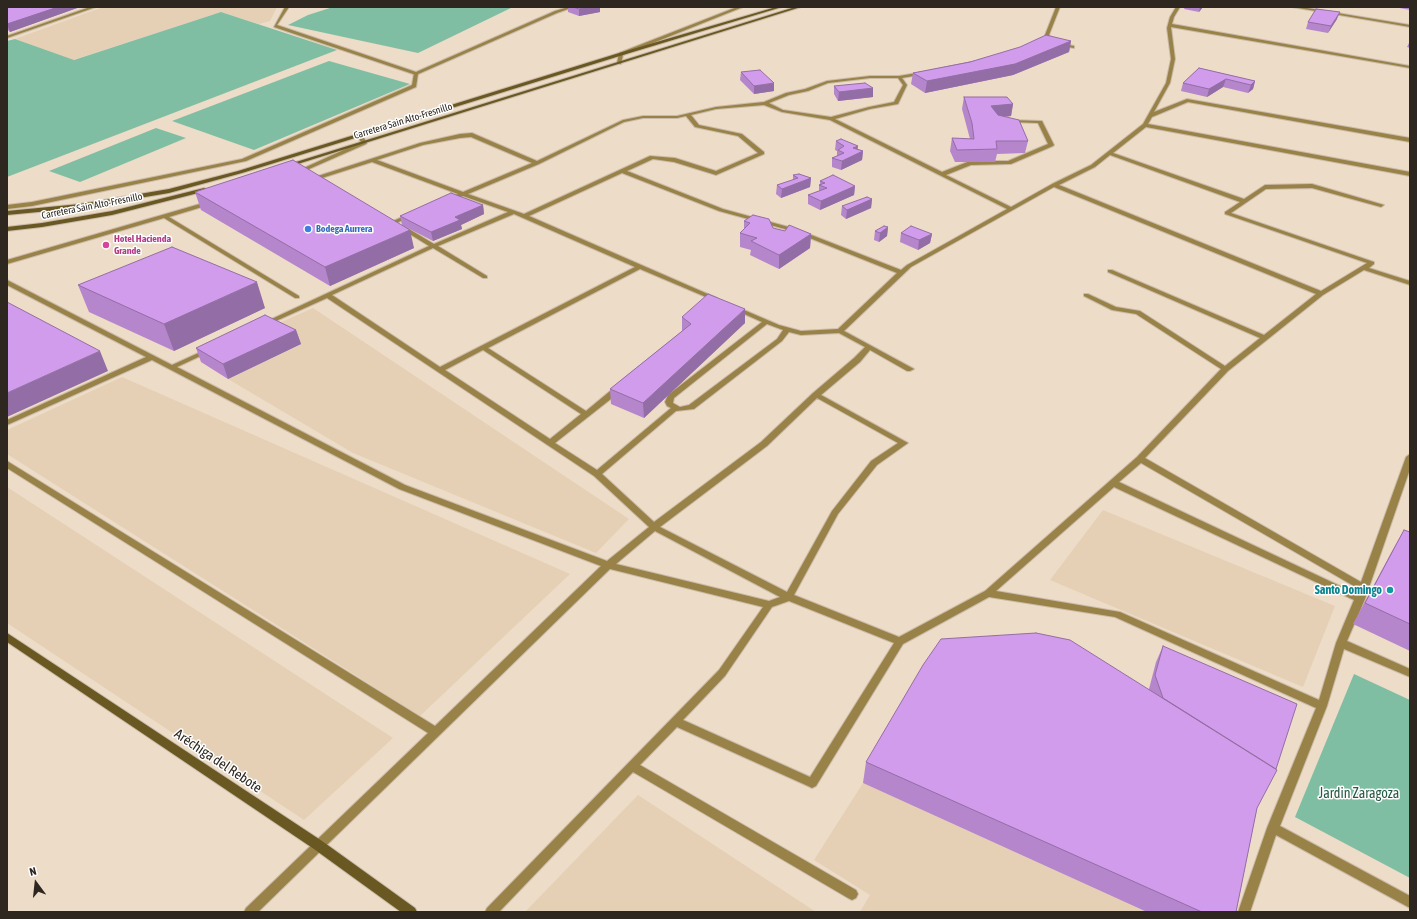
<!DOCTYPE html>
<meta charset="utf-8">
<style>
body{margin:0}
#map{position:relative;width:1417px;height:919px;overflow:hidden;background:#eddcc7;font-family:"Asap Condensed",sans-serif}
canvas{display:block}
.frame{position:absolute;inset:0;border:8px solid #2d271f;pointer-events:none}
.north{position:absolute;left:16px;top:863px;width:40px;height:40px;-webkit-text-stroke:3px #fff;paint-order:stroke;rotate:345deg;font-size:11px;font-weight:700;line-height:16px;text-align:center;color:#2d271f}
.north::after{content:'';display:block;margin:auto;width:14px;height:18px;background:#2d271f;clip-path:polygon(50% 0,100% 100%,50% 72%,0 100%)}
</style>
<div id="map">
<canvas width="1417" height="919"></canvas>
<div class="frame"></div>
<div class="north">N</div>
</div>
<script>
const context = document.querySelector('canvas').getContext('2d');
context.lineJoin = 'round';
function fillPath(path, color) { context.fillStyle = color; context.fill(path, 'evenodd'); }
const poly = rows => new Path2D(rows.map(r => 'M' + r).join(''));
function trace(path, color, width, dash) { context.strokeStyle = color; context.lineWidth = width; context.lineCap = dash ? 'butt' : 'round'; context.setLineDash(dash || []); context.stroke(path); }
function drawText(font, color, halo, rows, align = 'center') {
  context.font = font + ' "Asap Condensed",sans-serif'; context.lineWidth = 3; context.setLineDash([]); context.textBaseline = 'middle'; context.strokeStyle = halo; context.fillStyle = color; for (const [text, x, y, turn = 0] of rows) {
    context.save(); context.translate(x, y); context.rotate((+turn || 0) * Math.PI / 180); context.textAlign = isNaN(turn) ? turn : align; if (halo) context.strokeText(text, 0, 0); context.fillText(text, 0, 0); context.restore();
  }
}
fillPath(poly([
 [103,7,277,7,270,21,259,24,221,12,73,60,15,39],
 [313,308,629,519,596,553,353,453,228,379,300,345,270,327],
 [122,377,570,574,420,716,7,454,7,430],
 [7,487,393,738,304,820,7,623],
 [1103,510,1335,606,1303,687,1050,580],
 [863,783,1147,912,860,912,870,895,814,860],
 [638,795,816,912,525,912]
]), '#e5d0b5');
fillPath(poly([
 [333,7,513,7,418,53,288,25,308,15],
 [221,12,337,50,7,177,7,41,15,39,74,60],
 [329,61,410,84,254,150,172,121],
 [156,128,186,138,80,182,49,171],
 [1354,674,1410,700,1410,878,1295,817]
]), '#80bea3');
const lane = poly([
 [414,73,418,74,416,87,246,161,32,206,7,209,7,205,32,202,242,159,412,85,414,73]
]);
const street = poly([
 [90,7,96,7,7,38,7,36,90,7],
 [285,7,289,7,277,25,416,72,555,11,568,7,574,7,557,13,416,75,274,27,285,7],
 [737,7,743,7,623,55,621,64,617,63,619,53,737,7],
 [1056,7,1060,7,1049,35,1054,42,1074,46,1074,48,1050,44,1045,35,1056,7],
 [1176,7,1180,7,1174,17,1172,24,1410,66,1410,68,1171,27,1175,59,1170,83,1154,112,1187,99,1410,138,1410,142,1188,102,1152,117,1148,124,1410,172,1410,176,1146,127,1113,153,1244,199,1265,185,1312,184,1384,205,1381,207,1312,188,1266,189,1231,213,1374,262,1374,264,1369,268,1410,281,1410,285,1364,270,1323,295,1228,371,1145,458,1361,582,1406,457,1410,454,1410,469,1365,599,1347,641,1410,669,1410,677,1344,649,1327,706,1280,826,1410,896,1410,908,1276,835,1250,912,1238,912,1267,828,1316,708,1115,617,989,597,903,644,816,786,812,788,808,786,677,727,640,765,856,890,858,894,856,898,852,900,848,898,633,772,499,912,485,912,487,908,719,670,763,607,610,569,258,912,244,912,246,908,428,733,7,468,7,461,435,726,601,566,399,489,152,360,7,425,7,420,146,357,7,285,7,280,172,365,205,350,209,350,211,351,209,352,177,367,405,485,607,561,649,527,594,476,327,298,267,325,263,325,263,323,429,246,400,228,400,226,404,226,434,244,508,212,463,196,452,200,448,200,448,198,458,194,372,162,322,178,318,178,318,176,420,143,460,134,472,133,537,161,623,120,643,116,677,116,716,107,764,102,786,93,805,89,827,81,870,76,899,76,923,72,925,72,925,74,902,78,907,85,898,104,870,109,835,119,942,172,970,161,1008,161,1048,144,1038,123,1010,122,1008,121,1010,120,1042,121,1054,145,1053,146,1011,164,971,165,946,175,1011,207,1052,184,1091,165,1143,124,1166,83,1171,59,1167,28,1170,17,1176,7],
 [870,78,898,78,903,85,894,102,869,107,831,117,783,110,769,103,789,95,808,91,828,83,870,78],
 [764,105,782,112,830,120,1007,209,907,265,901,270,796,229,723,209,627,171,653,159,674,162,716,175,764,154,764,152,742,134,699,125,691,115,716,109,764,105],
 [686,116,695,127,738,136,758,153,716,171,675,158,650,156,524,214,468,194,539,164,624,122,643,118,677,118,686,116],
 [471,137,532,163,463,192,377,160,423,145,460,138,471,137],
 [1110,155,1240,202,1225,212,1225,214,1367,263,1321,291,1059,185,1095,167,1110,155],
 [622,173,719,211,792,231,897,273,838,329,801,331,779,325,737,307,733,307,733,309,762,322,668,395,665,402,667,406,671,408,597,470,555,443,621,391,622,389,621,387,615,387,586,411,488,348,640,269,713,300,717,300,717,298,529,216,622,173],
 [1054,187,1316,294,1264,335,1112,270,1108,270,1108,272,1260,338,1225,366,1140,311,1116,307,1088,294,1084,294,1084,296,1112,310,1136,314,1221,369,1137,457,985,591,899,637,794,595,838,514,877,465,908,443,821,395,860,362,870,350,907,371,910,371,914,369,844,331,911,267,1054,187],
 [514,214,635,267,440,367,332,295,433,248,483,278,487,278,487,276,438,246,514,214],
 [767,324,783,330,777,339,689,405,680,407,673,403,674,398,767,324],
 [789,332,801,335,839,333,865,347,854,358,813,393,761,442,654,522,602,474,676,411,694,409,782,341,789,332],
 [483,350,581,414,550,439,445,370,483,350],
 [817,398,898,443,871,461,832,511,787,592,660,527,767,446,817,398],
 [1141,463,1359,589,1357,594,1119,482,1141,463],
 [1114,487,1354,600,1336,643,1319,700,1120,612,996,591,1114,487],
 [655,531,780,597,769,601,616,564,655,531],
 [789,601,894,643,810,777,683,720,725,676,772,607,789,601],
 [1292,7,1301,7,1410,25,1410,27,1292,7],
 [358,135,362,135,367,143,366,144,300,173,295,172,361,142,357,136,358,135],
 [210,201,212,202,212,204,169,217,299,296,299,298,295,298,164,218,7,264,7,260,210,201],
 [411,213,413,214,413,216,396,223,392,223,391,222,411,213]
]);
const secondary = poly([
 [776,7,782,7,623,55,242,173,169,193,80,208,7,215,7,211,80,204,169,189,238,171,619,53,776,7],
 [795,7,801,7,288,167,283,166,795,7],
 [204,188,206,189,206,191,112,215,42,227,7,231,7,227,42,223,112,211,204,188],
 [7,633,322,841,415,908,417,912,401,912,314,849,7,642,7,633]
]);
trace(lane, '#cabba9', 2);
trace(street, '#cabba9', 2);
trace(secondary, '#cabba9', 2);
fillPath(lane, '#988247');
fillPath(street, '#988247');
fillPath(secondary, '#6a5823');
fillPath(poly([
 [7,7,80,7,10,32,7,29],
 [568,7,600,7,600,12,579,16,568,12],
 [1185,7,1203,7,1199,12,1184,9],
 [1394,7,1410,7,1410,10],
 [1337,19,1328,33,1306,29,1308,22],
 [1071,41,1069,52,1013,75,925,93,911,84,913,73],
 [1410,41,1410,48,1407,47],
 [1199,68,1255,81,1253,89,1248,93,1223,87,1207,97,1181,91,1183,83],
 [741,72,774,91,754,94,740,80],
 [834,86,873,88,873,97,838,101,834,94],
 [964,97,1013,104,1011,116,1003,117,1028,141,1025,153,997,154,995,162,955,162,950,151,952,138,970,139,962,109],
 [836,141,863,151,862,160,841,170,832,167,832,158,837,156,837,151,835,150],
 [793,175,811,178,810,187,781,198,776,194,777,185,793,180],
 [820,181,855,186,854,195,820,210,808,204,808,195,819,191,819,185,820,185],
 [195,192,414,248,330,286,201,210],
 [872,199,871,208,846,219,841,215,842,206],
 [483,205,484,214,461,225,462,229,433,241,402,225,400,216],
 [744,221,785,231,811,234,810,248,779,269,750,255,751,250,740,247,740,233,744,229],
 [888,227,887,236,879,242,874,240,875,231],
 [901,233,932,234,930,243,918,250,900,242],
 [78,285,265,308,174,351,89,312],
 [682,317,745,323,644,418,611,404,610,389,682,331],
 [296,330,301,344,228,379,201,362,196,348],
 [1404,530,1410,532,1410,651,1353,624,1392,551],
 [1163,646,1257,808,1236,912,1147,912,863,783,866,762,1149,689,1156,662]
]), '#b586cb');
fillPath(poly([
 [58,7,80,7,10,32,7,24],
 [587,7,600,7,600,12,579,16,579,9],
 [1200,7,1203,7,1199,12],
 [1340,12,1337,19,1328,33,1331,26],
 [1071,41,1069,52,1013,75,925,93,927,81],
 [1226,79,1223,87,1207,97,1209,89],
 [1255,81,1253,89,1248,93,1251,85],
 [774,83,774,91,754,94,754,86],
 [873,88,873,97,838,101,839,92],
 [1013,104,1011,116,989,118,991,106],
 [858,146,857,154,863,151,862,160,841,170,842,161,853,148],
 [811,178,810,187,781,198,782,189],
 [855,186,854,195,820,210,821,201],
 [872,199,871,208,846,219,847,210],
 [483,205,484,214,461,225,462,229,433,241,431,232,455,217],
 [888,227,887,236,879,242,880,233],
 [410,230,414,248,330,286,325,267],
 [811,234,810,248,779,269,779,255],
 [932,234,930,243,918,250,919,240],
 [257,282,265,308,174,351,164,324],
 [745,309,745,323,644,418,643,403],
 [296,330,301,344,228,379,223,364],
 [100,351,108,371,7,417,7,393]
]), '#936da5');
const building = poly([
 [7,7,58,7,7,24,7,7],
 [573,7,587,7,579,9,573,7],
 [1316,9,1340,12,1331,26,1308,22,1316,9],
 [1046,35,1071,41,1015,64,927,81,913,73,970,62,1020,47,1046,35],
 [1199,68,1255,81,1251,85,1226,79,1209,89,1183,83,1199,68],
 [760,70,774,83,754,86,741,72,760,70],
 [865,83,873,88,839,92,834,86,865,83],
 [964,97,1007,97,1013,104,991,106,998,115,1019,120,1028,141,996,141,997,149,957,150,952,138,974,139,972,123,964,97],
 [841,139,858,146,853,148,863,151,842,161,832,158,844,153,838,150,844,146,836,141,841,139],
 [293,160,410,230,325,267,195,192,293,160],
 [799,174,811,178,782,189,777,185,798,178,793,175,799,174],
 [833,175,855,186,821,201,808,195,827,188,819,185,825,183,820,181,833,175],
 [451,193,483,205,455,217,460,220,431,232,400,216,451,193],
 [867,197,872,199,847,210,842,206,867,197],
 [753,215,769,219,773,228,785,231,789,225,811,234,779,255,751,241,757,238,740,233,750,223,744,221,753,215],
 [884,226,888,227,880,233,875,231,884,226],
 [911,226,932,234,919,240,901,233,911,226],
 [172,247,257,282,164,324,78,285,172,247],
 [708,294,745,309,643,403,610,389,691,324,682,317,708,294],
 [7,302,100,351,7,393,7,302],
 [265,315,296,330,223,364,196,348,265,315],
 [1404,530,1410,532,1410,624,1365,603,1404,530],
 [1036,633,1070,640,1277,770,1257,808,1236,912,1202,912,866,762,923,665,941,639,1036,633],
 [1163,646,1297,704,1276,769,1163,698,1155,675,1163,646]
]);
fillPath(building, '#d29cec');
trace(building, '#936da5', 1);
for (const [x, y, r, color] of [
 [308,229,4,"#3f7fe0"],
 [106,245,4,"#d1479c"],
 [1390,590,4,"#0f9aa8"]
]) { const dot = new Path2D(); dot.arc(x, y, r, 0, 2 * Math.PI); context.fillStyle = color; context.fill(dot); trace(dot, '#fff', 1.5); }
drawText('10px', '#2d271f', '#fff', [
 ["Carretera Sain Alto-Fresnillo",403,121,-17],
 ["Carretera Sain Alto-Fresnillo",92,206,-11]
]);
drawText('bold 10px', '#366cbe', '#fff', [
 ["Bodega Aurrera",316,229]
], 'left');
drawText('bold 10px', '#b23c85', '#fff', [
 ["Hotel Hacienda",114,239],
 ["Grande",114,251]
], 'left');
drawText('bold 12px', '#0d838f', '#fff', [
 ["Santo Domingo",1382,590]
], 'right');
drawText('14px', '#2d271f', '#fff', [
 ["Aréchiga del Rebote",218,761,34]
]);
drawText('14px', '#295945', '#fff', [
 ["Jardin Zaragoza",1359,794]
]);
</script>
